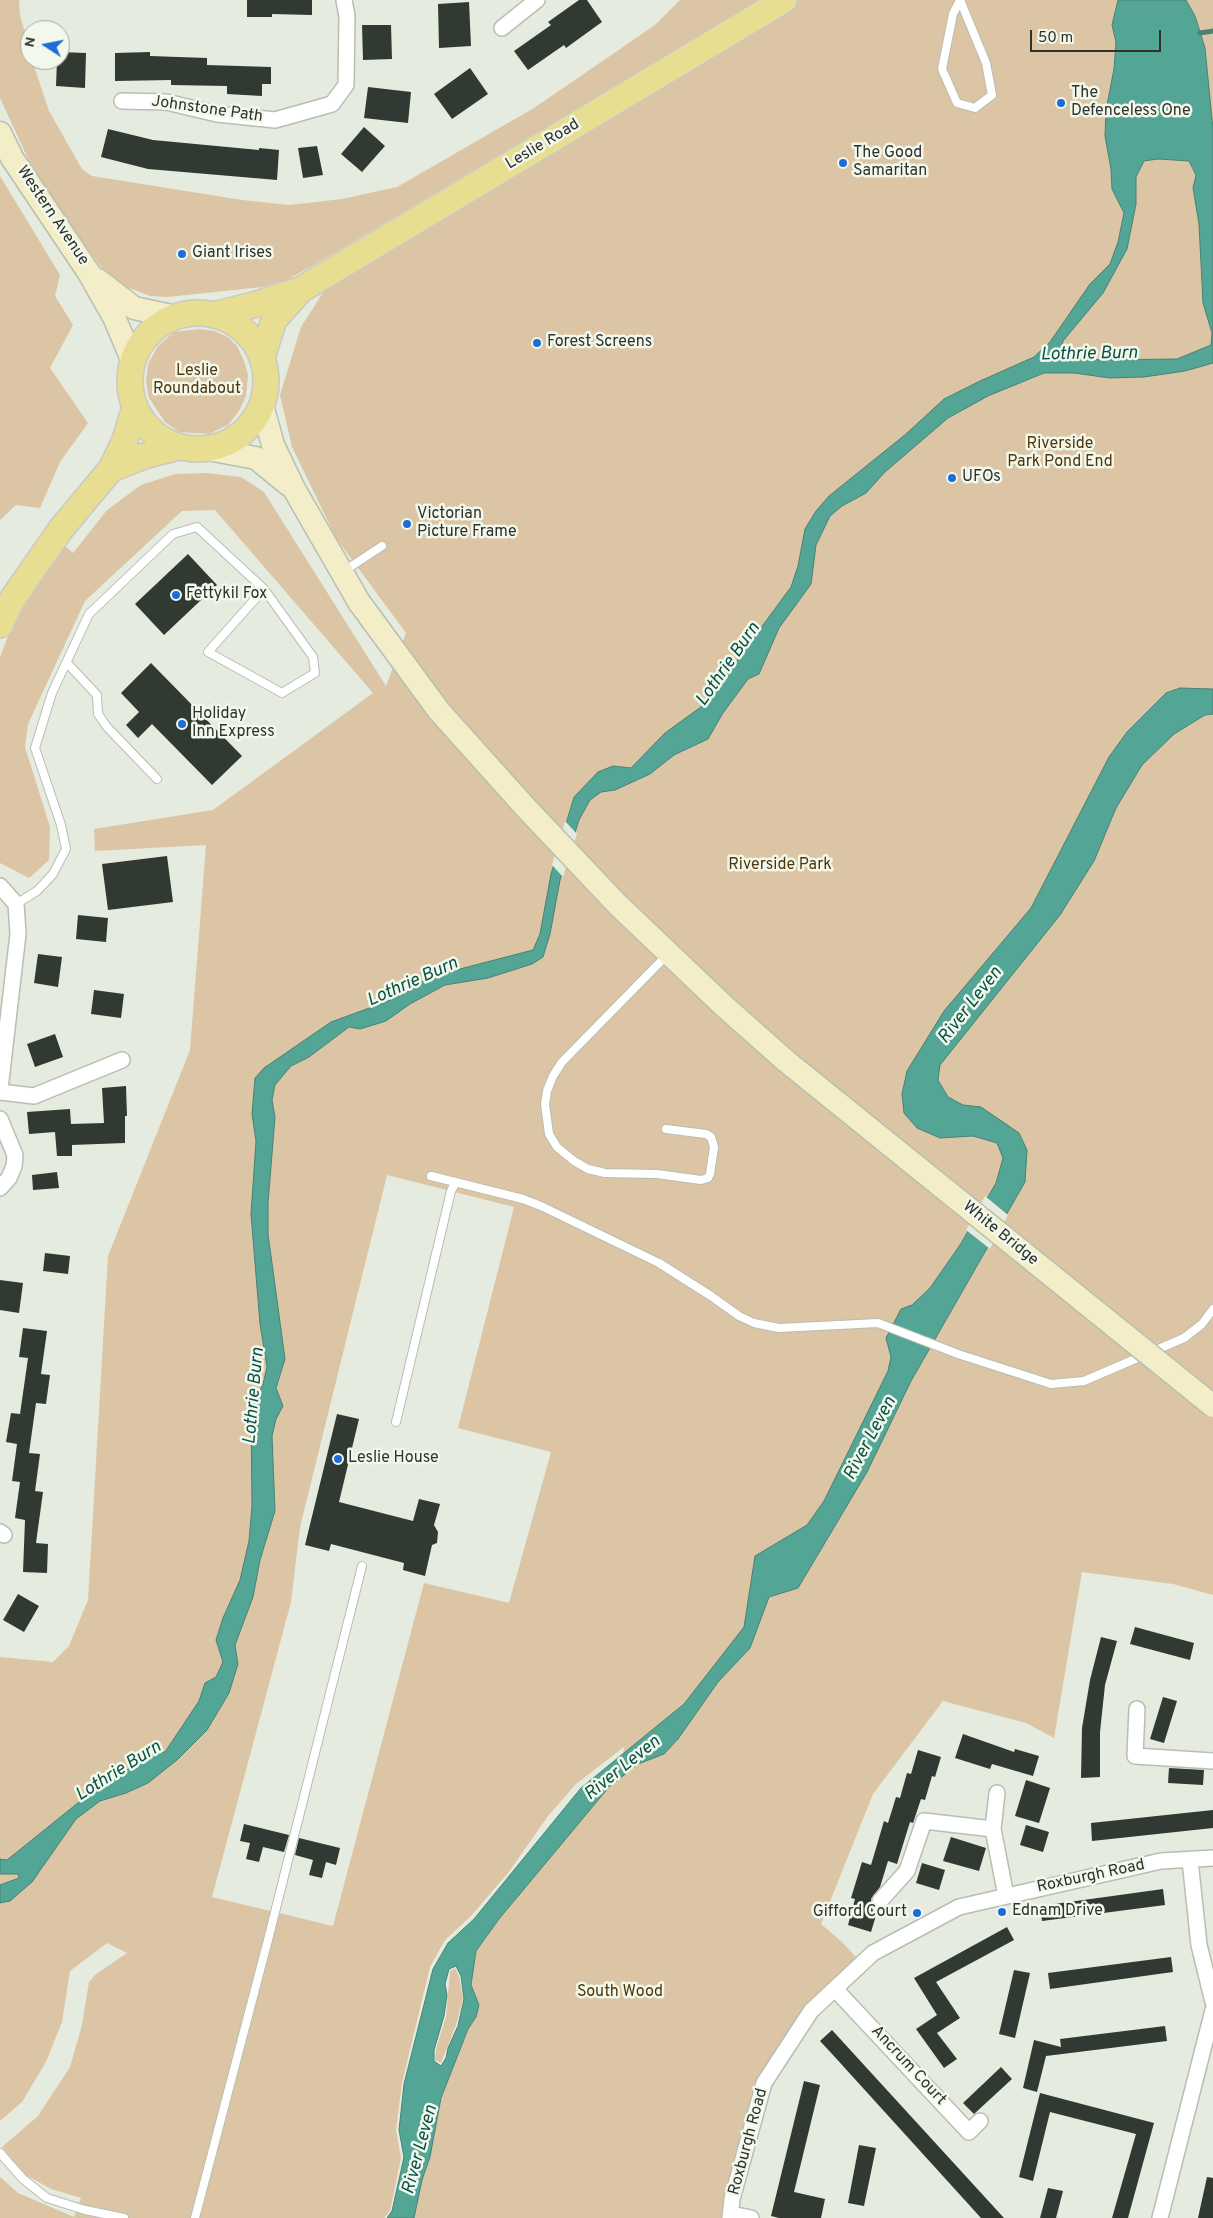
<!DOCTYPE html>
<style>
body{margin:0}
#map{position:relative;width:1213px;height:2218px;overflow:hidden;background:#e5ebde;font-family:Overpass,sans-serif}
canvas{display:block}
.north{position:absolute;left:20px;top:20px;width:50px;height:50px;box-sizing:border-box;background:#f2f8ec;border:1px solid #a4a89f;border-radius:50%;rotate:281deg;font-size:14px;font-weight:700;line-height:20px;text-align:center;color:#2e312c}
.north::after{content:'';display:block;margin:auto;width:18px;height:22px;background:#1c6dd7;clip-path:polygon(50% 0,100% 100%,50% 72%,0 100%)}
.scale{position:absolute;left:1030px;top:30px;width:131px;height:22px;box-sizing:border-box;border:2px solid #2e312c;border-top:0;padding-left:6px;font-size:15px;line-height:18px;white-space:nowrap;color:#2e312c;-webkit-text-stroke:4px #f2f8ec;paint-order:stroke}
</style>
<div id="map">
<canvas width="1213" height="2218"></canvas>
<div class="north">N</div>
<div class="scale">50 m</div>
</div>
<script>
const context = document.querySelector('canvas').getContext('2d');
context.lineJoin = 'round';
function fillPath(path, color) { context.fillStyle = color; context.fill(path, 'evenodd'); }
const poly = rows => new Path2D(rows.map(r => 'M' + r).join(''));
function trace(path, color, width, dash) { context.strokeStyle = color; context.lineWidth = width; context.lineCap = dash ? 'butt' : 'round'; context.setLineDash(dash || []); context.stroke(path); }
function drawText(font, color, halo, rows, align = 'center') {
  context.font = font + ' Overpass,sans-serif'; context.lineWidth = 5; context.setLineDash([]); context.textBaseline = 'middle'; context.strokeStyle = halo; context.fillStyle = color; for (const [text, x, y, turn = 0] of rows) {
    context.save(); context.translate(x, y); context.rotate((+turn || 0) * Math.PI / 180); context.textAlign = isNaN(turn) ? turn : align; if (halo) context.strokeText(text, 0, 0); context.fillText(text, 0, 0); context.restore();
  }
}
fillPath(poly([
 [0,0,19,0,20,15,30,51,30,60,32,60,49,111,82,169,92,176,242,200,289,205,342,199,397,187,534,108,655,25,680,0,759,0,309,268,284,281,262,287,168,297,150,296,116,283,105,272,78,236,29,161,0,98],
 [796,0,1213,0,1213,1595,1173,1584,1082,1572,1054,1738,1026,1723,943,1701,873,1794,821,1924,842,1942,856,1957,795,2023,759,2085,729,2218,414,2218,422,2180,430,2157,441,2098,468,2029,476,2017,479,2005,471,1985,476,1951,499,1919,570,1833,609,1787,619,1779,624,1747,576,1784,548,1816,508,1873,471,1916,445,1940,430,1967,402,2083,396,2130,401,2158,390,2211,384,2218,0,2218,0,2177,18,2193,74,2217,81,2198,51,2189,24,2174,2,2147,38,2116,70,2067,82,2025,89,1982,95,1975,127,1953,107,1943,70,1971,62,2022,46,2062,22,2102,0,2121,0,1657,53,1662,69,1646,88,1600,108,1256,190,1050,206,845,95,851,94,829,213,810,373,693,215,510,182,511,85,601,28,724,25,747,50,827,49,860,29,878,0,863,0,657,12,626,63,544,73,553,107,510,141,485,175,474,206,473,241,477,264,492,386,686,406,633,336,538,292,447,280,395,301,327,331,280],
 [387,1175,514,1207,458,1428,551,1452,509,1603,424,1583,333,1926,212,1897,291,1602,300,1527],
 [0,176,60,275,55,296,73,325,50,368,88,423,60,462,40,508,16,505,0,520],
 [198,329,215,331,229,338,237,346,244,361,248,375,246,396,239,411,228,425,209,434,179,432,165,422,149,398,146,382,148,364,158,346,174,332],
 [455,1968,459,1976,463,1999,456,2025,441,2063,435,2060,436,2049,446,2017,450,1971]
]), '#dcc5a4');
const water = poly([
 [1118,0,1186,0,1195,16,1205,48,1213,129,1213,363,1185,371,1144,377,1110,378,1074,373,1044,373,988,396,948,418,885,472,866,493,842,506,830,516,816,545,811,584,779,628,759,674,748,679,723,713,708,739,674,755,650,774,615,790,601,792,590,800,579,820,560,880,550,934,543,957,532,964,488,978,445,985,410,1004,386,1021,360,1029,349,1027,309,1057,291,1066,275,1085,272,1100,275,1117,268,1203,268,1234,285,1359,276,1388,283,1406,276,1419,272,1436,275,1511,260,1560,253,1597,235,1645,238,1664,229,1693,207,1730,177,1760,148,1783,126,1793,100,1801,76,1819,32,1882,10,1901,0,1903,0,1885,19,1878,18,1874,0,1874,0,1859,7,1860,84,1798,151,1754,165,1752,199,1701,205,1683,216,1677,223,1662,216,1640,223,1618,240,1580,249,1541,252,1506,251,1407,263,1384,267,1367,260,1324,251,1214,256,1141,252,1114,255,1078,264,1068,331,1022,386,1002,409,991,429,977,533,950,540,934,551,874,574,797,598,772,613,766,631,768,665,733,705,704,791,587,798,566,805,529,816,511,829,496,906,434,944,399,980,381,1034,357,1050,342,1090,284,1110,264,1118,242,1124,213,1112,189,1111,169,1105,136,1106,110,1114,69,1116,42,1112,25,1118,0],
 [1158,159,1189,161,1196,175,1193,188,1199,224,1203,303,1212,333,1211,345,1177,359,1101,360,1060,356,1063,341,1103,293,1127,249,1136,204,1136,177,1144,161,1158,159],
 [1180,688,1213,689,1213,714,1205,715,1174,734,1142,765,1116,808,1094,861,1060,915,940,1065,938,1080,948,1097,963,1105,981,1107,1019,1133,1027,1150,1025,1182,911,1381,867,1472,798,1588,769,1597,750,1648,718,1682,678,1739,664,1754,638,1764,609,1787,499,1919,476,1951,471,1985,479,2005,476,2017,468,2029,441,2098,430,2157,422,2180,414,2218,387,2218,392,2211,404,2157,399,2130,404,2084,433,1969,448,1943,474,1919,581,1788,684,1704,744,1627,755,1556,807,1525,824,1501,888,1371,891,1357,886,1338,901,1309,912,1305,930,1288,960,1245,996,1183,1003,1158,997,1143,973,1136,940,1138,917,1128,904,1113,902,1094,907,1071,944,1011,1031,908,1109,757,1127,732,1166,693,1180,688],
 [456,1966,461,1976,464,1999,458,2026,448,2048,446,2058,441,2066,434,2061,434,2050,444,2016,447,1995,445,1984,449,1969,456,1966]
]);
fillPath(water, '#53a595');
trace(water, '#488276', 1);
fillPath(poly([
 [565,821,577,834,563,877,552,865],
 [985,1196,1008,1215,990,1249,966,1230]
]), '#e5ebde');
trace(poly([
 [1200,33,1213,31]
]), '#488276', 5);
fillPath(poly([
 [247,0,312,0,312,15,272,14,272,17,247,17],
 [579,0,587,0,602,22,566,48,564,45,528,70,514,51,551,25,548,22],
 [469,2,471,46,439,48,438,4],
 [362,25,391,25,392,59,363,60],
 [60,52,86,53,85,88,56,86,57,60,60,60],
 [150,52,150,56,207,58,207,65,271,67,271,84,262,84,262,96,227,94,227,86,171,85,171,80,115,81,115,53],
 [470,68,488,94,452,119,434,94],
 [368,87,411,92,408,123,364,118],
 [364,127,385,146,362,172,341,154],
 [108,129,153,140,259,150,259,148,279,150,277,180,148,169,101,157],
 [317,146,323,175,303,178,298,148],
 [188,554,217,585,164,635,135,604],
 [151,663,242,756,212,785,152,724,138,738,126,725,139,712,121,693],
 [167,856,173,902,108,910,102,864],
 [78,915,108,918,106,942,76,939],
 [38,954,62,957,58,987,34,983],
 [94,990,124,994,121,1018,91,1014],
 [55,1034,63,1057,35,1067,27,1044],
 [126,1086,127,1116,125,1116,125,1143,72,1145,72,1156,57,1156,55,1132,29,1134,27,1112,70,1109,71,1124,104,1123,102,1088],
 [57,1172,59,1188,33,1190,32,1175],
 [45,1253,70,1256,68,1274,43,1271],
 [0,1280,23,1283,19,1313,0,1310],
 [23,1328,47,1331,41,1374,50,1375,46,1404,36,1403,29,1453,40,1454,35,1491,43,1492,36,1543,48,1544,47,1573,23,1572,25,1520,15,1518,20,1482,12,1481,17,1444,6,1442,11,1413,20,1414,28,1358,19,1357],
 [337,1414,359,1419,339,1502,413,1521,419,1499,440,1504,434,1525,438,1532,437,1543,432,1545,425,1576,403,1570,404,1563,331,1544,329,1551,305,1545],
 [18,1594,39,1606,24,1632,3,1620],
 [1135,1627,1194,1643,1190,1660,1130,1644],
 [1101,1637,1117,1641,1105,1685,1100,1732,1100,1777,1081,1778,1082,1728,1090,1680],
 [1163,1697,1177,1701,1164,1743,1150,1739],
 [963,1734,1014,1752,1015,1749,1039,1756,1033,1776,992,1764,990,1769,955,1758],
 [918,1750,941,1757,935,1777,932,1776,925,1800,921,1799,913,1823,910,1822,897,1864,888,1861,880,1887,871,1899,873,1911,877,1912,871,1932,848,1925,855,1899,851,1898,862,1862,871,1865,884,1821,888,1823,896,1797,900,1798,907,1773,911,1774],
 [1169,1768,1204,1770,1203,1785,1168,1783],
 [1026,1780,1050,1788,1039,1823,1015,1816],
 [1213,1810,1213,1828,1092,1841,1091,1823],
 [244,1824,289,1835,284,1852,263,1847,259,1862,246,1859,250,1843,240,1841],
 [1026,1825,1049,1832,1043,1852,1020,1845],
 [951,1837,986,1848,979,1871,943,1861],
 [299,1838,340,1848,336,1865,326,1862,322,1878,309,1875,313,1860,295,1855],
 [922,1863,945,1870,939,1890,916,1883],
 [1163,1889,1165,1905,1042,1921,1040,1906],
 [1007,1927,1014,1940,936,1982,960,2018,937,2033,957,2059,944,2068,916,2029,937,2015,914,1978],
 [1171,1957,1173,1972,1050,1989,1048,1973],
 [1014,1970,1030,1973,1015,2038,999,2034],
 [1165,2026,1167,2041,1046,2056,1037,2092,1023,2088,1034,2040,1061,2047,1060,2039],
 [832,2030,1004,2218,981,2218,833,2055,820,2041],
 [1001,2067,1012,2079,974,2114,963,2103],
 [804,2081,820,2085,794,2192,825,2199,821,2218,779,2218,771,2216],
 [1040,2093,1154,2123,1128,2218,1112,2218,1136,2134,1050,2112,1033,2181,1019,2177],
 [859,2145,876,2148,864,2206,848,2203],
 [1207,2177,1213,2178,1213,2218,1198,2218],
 [1048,2188,1063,2191,1056,2218,1040,2218]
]), '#303a33');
const lane = poly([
 [960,0,986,63,992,95,975,108,957,103,942,69,953,14,960,0],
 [344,571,382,546],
 [67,663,97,695,98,714,107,727,157,779],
 [16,904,37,891,53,874,66,849,61,825,35,748,52,693,89,614,173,534,197,527,264,589,208,652,282,693,315,673,313,657,264,589],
 [666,1129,706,1134,711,1137,714,1147,710,1174,708,1178,701,1180,657,1174,605,1173,588,1169,574,1161,557,1147,549,1134,545,1104,547,1091,553,1076,562,1062,668,954],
 [431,1176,523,1199,541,1206,659,1263,711,1296,739,1316,754,1323,779,1328,878,1323,958,1354,1051,1384,1084,1381,1184,1338,1202,1324,1213,1309],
 [396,1422,451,1191,456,1182],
 [0,2153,23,2179,47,2198,85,2210,124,2218],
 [195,2218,269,1936,362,1566]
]);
const street = poly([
 [502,28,537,0],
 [122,101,166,102,217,114,275,120,332,104,346,85,347,16,344,0],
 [0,886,16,904,18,934,0,1089],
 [0,1092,34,1096,122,1060],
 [0,1119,15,1155,14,1166,9,1178,0,1188],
 [0,1532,4,1535],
 [1137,1709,1135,1756,1213,1761],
 [997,1793,993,1829,1006,1896],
 [1190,1860,1199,1945,1213,2002],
 [880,1901,907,1871,924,1821,993,1829],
 [835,1989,969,2132,980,2121],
 [731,2214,751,2218],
 [730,2218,732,2199,764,2083,811,2011,873,1953,959,1907,1161,1861,1213,1858],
 [1160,2218,1213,2010]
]);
const secondary = poly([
 [0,133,12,158,89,273,114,317,133,362],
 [98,280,134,308,176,317],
 [262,405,273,445,294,489,359,602,439,711,527,809,618,905,724,1006,786,1061],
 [208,449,256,458,289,485]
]);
const primary = poly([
 '130 381a68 68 0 1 1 136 0a68 68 0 1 1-136 0Z',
 [213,315,257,304,302,289,784,0],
 [262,357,274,320,300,291],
 [111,469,144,456,179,447],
 [0,625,13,598,61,529,111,469,125,440,135,407]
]);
trace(lane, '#b8beb2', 10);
trace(street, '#b8beb2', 18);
trace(secondary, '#b8beb2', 25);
trace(primary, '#c9c9c8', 28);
trace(lane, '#fff', 8);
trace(street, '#fff', 15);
trace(secondary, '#f4eec8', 22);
trace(primary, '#e8de91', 25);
const secondaryBridge = poly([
 [786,1061,1213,1406]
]);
trace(secondaryBridge, '#b8beb2', 25, []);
trace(secondaryBridge, '#f4eec8', 22);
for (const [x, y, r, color] of [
 [1061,103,5,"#1c6dd7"],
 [843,163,5,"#1c6dd7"],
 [182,254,5,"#1c6dd7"],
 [537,343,5,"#1c6dd7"],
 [952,478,5,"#1c6dd7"],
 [407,524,5,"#1c6dd7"],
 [176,595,5,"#1c6dd7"],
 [182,724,5,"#1c6dd7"],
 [338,1459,5,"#1c6dd7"],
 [1002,1912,5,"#1c6dd7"],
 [917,1913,5,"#1c6dd7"]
]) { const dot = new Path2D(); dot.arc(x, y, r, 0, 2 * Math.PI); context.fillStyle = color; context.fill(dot); trace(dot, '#f2f8ec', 2); }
drawText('16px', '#2e312c', '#f2f8ec', [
 ["The",1071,94],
 ["Defenceless One",1071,112],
 ["The Good",853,154],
 ["Samaritan",853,172],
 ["Giant Irises",192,254],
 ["Forest Screens",547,343],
 ["UFOs",962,478],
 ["Victorian",417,515],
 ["Picture Frame",417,533],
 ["Fettykil Fox",186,595],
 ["Holiday",192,715],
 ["Inn Express",192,733],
 ["Leslie House",348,1459],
 ["Ednam Drive",1012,1912],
 ["Gifford Court",907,1913,"right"]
], 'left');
drawText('16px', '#2e312c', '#f2f8ec', [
 ["Johnstone Path",207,110,8],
 ["Leslie Road",543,145,-31],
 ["Western Avenue",52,216,56],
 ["White Bridge",1000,1234,39],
 ["Roxburgh Road",1091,1877,-12],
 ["Ancrum Court",908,2066,47],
 ["Roxburgh Road",749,2142,-75]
]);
drawText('16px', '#503609', '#f2f8ec', [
 ["Leslie",197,372],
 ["Roundabout",197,390],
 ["Riverside",1060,445],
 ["Park Pond End",1060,463],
 ["Riverside Park",780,866],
 ["South Wood",620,1993]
]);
drawText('italic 18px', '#075147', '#f2f8ec', [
 ["Lothrie Burn",1089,355,-1],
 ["Lothrie Burn",729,665,-55],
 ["Lothrie Burn",413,983,-24],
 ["River Leven",971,1006,-52],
 ["Lothrie Burn",255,1396,-85],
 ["River Leven",871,1439,-62],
 ["River Leven",623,1769,-39],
 ["Lothrie Burn",119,1772,-32],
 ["River Leven",421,2150,-75]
]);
</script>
